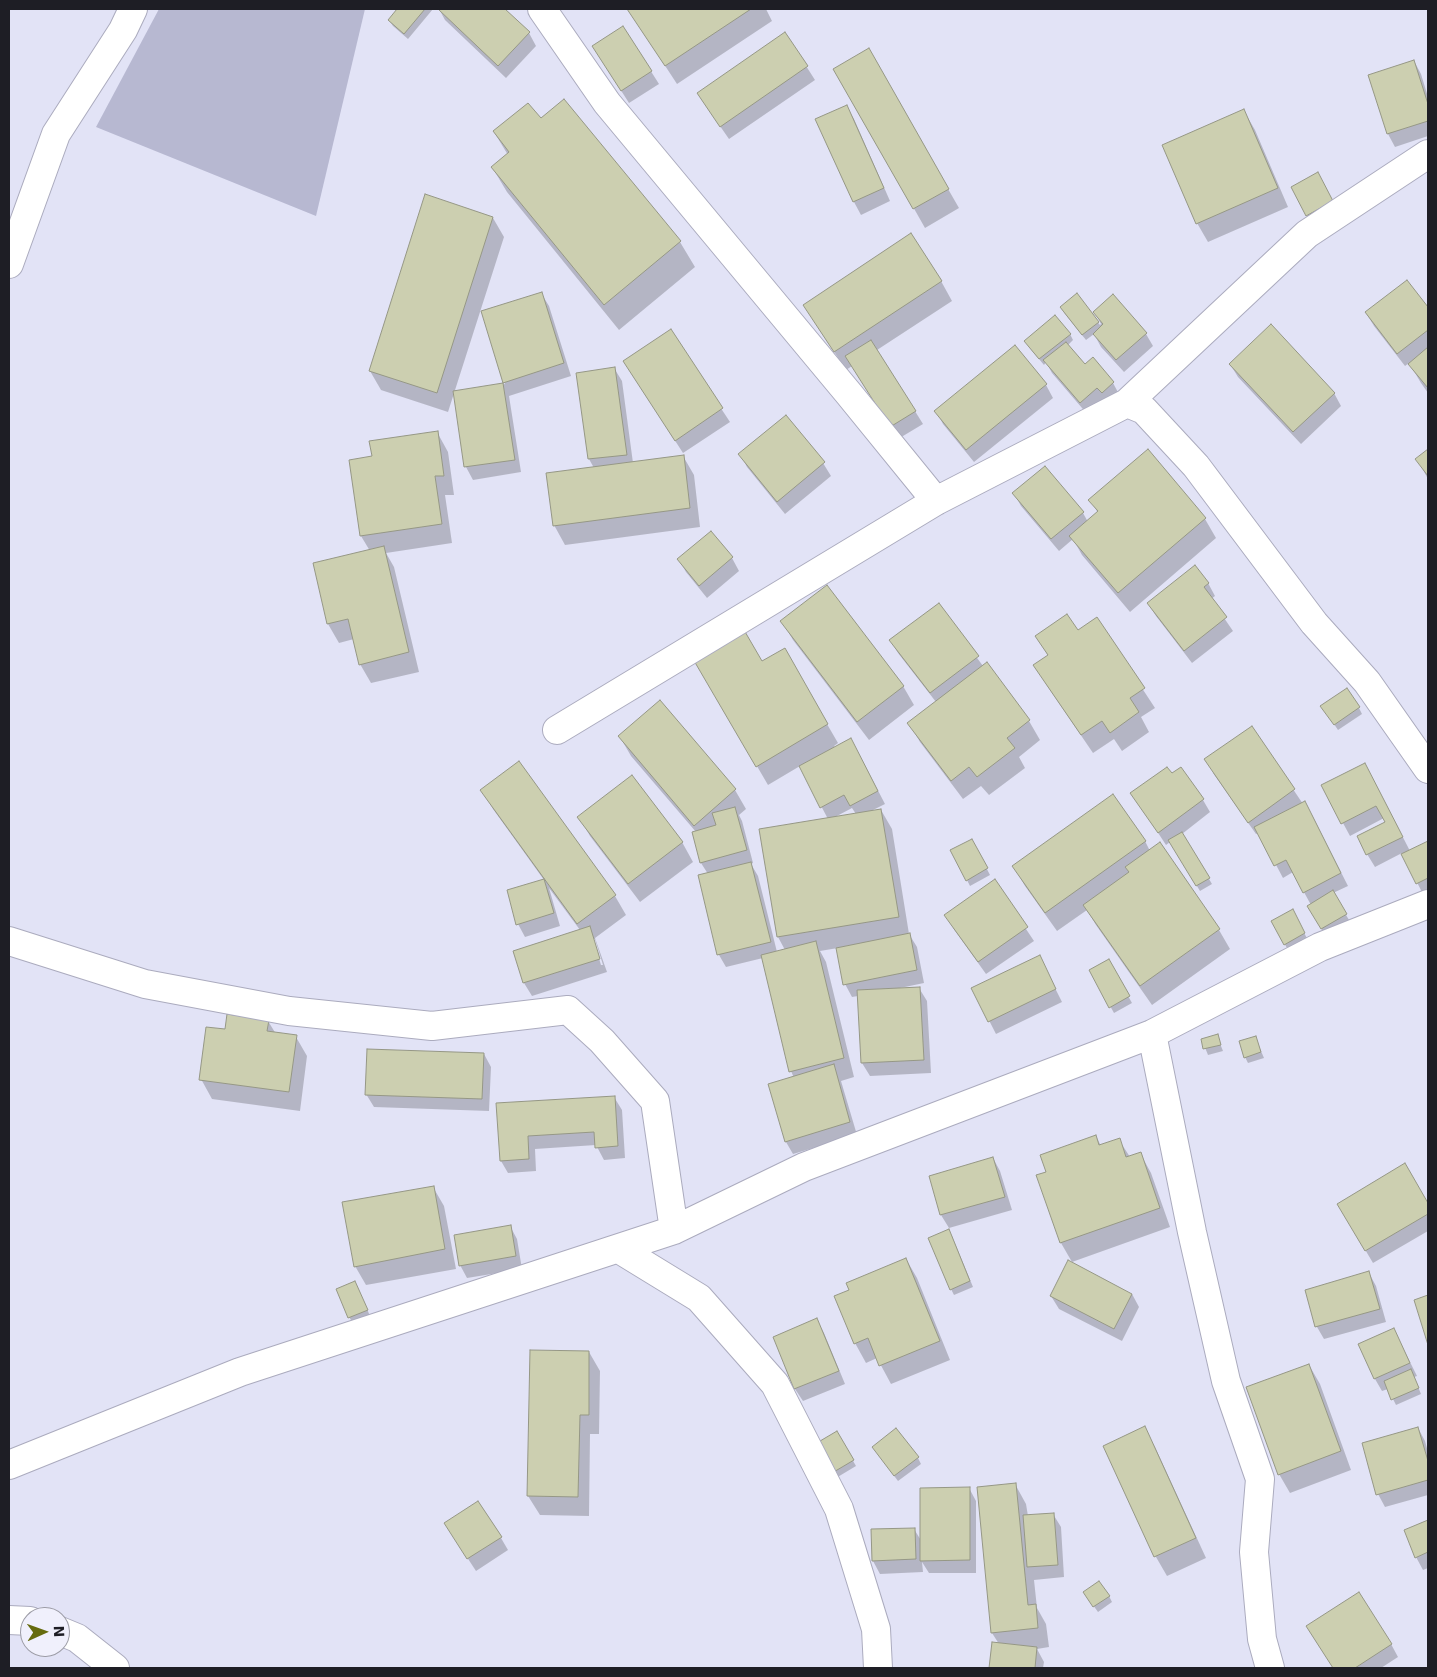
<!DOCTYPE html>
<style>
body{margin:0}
#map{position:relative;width:1437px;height:1677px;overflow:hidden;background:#e2e3f6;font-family:"DejaVu Sans",sans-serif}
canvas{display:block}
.frame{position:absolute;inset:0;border:10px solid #1e1e25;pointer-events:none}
.north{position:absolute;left:20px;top:1607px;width:50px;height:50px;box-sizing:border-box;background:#f0f0fc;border:1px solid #9c9ca6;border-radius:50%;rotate:88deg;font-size:14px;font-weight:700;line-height:20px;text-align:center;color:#1e1e25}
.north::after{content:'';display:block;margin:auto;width:18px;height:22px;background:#666b0e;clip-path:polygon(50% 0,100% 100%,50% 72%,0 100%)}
</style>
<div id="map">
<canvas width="1437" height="1677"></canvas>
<div class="frame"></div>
<div class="north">N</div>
</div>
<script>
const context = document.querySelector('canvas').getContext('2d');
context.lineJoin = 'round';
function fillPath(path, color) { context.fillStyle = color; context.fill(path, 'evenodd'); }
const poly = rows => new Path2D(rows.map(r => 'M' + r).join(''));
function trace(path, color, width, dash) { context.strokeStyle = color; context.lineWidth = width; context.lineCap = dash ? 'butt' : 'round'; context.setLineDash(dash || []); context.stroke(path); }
fillPath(poly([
 [159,9,365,9,316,216,96,127]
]), '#b7b8d1');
fillPath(poly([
 [399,9,433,9,408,39,393,26,389,20],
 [439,9,504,9,529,33,536,46,506,78,445,20],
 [628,9,766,9,772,21,677,84],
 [623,27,659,84,629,103,601,59],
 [785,33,815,80,729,139,706,106],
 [868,50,959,208,925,228,835,69],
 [1414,61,1421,74,1428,97,1428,136,1395,147,1388,134,1370,75],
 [564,100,680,242,695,267,619,330,507,192,492,167,508,155,494,132,540,120],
 [847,107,854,119,890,201,861,215,854,202,817,120],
 [1244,111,1255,130,1288,207,1208,242,1197,223],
 [1318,174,1335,208,1310,221,1307,215],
 [493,218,504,237,448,412,381,390,370,371],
 [941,281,952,301,877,350,923,424,898,439,852,366,846,370,816,324],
 [1407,281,1428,309,1428,393,1421,383,1409,363,1405,366,1374,326,1366,313],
 [541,293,549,306,571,376,509,396,521,472,473,480,466,467,455,392,505,384,504,382],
 [1076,295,1100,325,1101,324,1095,312,1146,334,1153,346,1124,372,1101,347,1094,334,1086,340,1065,314,1061,308],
 [670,331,730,422,683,453,632,374],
 [1070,334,1073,340,1068,345,1085,366,1093,359,1113,383,1120,396,1088,415,1052,373,1046,362,1044,365,1029,347],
 [1230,364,1334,393,1341,406,1301,444,1238,377],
 [614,368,622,381,633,463,683,456,694,475,700,527,565,545,554,525,594,468,589,459,577,374],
 [1046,385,1053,398,974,462,943,424,936,411],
 [437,432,448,452,454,495,445,495,452,543,386,553,394,567,419,672,371,683,360,664,354,639,339,643,328,624,314,564,370,551,361,536,373,457],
 [1428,451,1428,479,1417,459],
 [740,454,823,463,831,476,785,514,747,467],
 [1014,493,1083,513,1088,522,1098,513,1090,500,1205,519,1216,538,1130,612,1082,555,1073,539,1059,551,1021,506],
 [732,558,739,571,707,598,686,572,679,560],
 [1208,583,1215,596,1211,599,1233,631,1192,663,1156,616,1148,603],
 [938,605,983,666,986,664,1029,721,1040,740,1019,757,1025,768,989,795,981,786,963,799,920,742,909,723,936,702,898,653,891,641],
 [1096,618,1155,708,1141,717,1149,732,1122,751,1114,739,1093,753,1046,684,1035,665,1048,656,1037,637,1078,631],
 [782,621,903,686,914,705,869,740,793,640],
 [784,650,838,743,834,746,835,748,858,752,885,804,871,811,881,810,892,829,909,934,917,947,924,983,900,988,900,989,919,988,927,1001,931,1073,870,1076,862,1063,858,996,852,997,845,984,838,948,820,951,826,962,854,1077,841,1081,857,1135,793,1154,786,1142,769,1085,794,1078,791,1071,763,958,726,967,719,955,708,874,701,863,696,832,631,756,620,737,660,702,735,790,746,809,739,815,742,821,753,863,751,864,758,876,777,952,785,950,778,937,828,819,800,766,768,785,695,660,761,663],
 [852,808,856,814,835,817],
 [1359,708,1362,714,1338,730,1326,712],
 [1252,728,1303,804,1312,815,1348,886,1333,893,1349,920,1325,935,1308,906,1311,905,1293,872,1283,878,1259,833,1256,834,1213,773],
 [519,763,615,896,626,915,595,938,607,972,532,996,524,983,514,951,580,930,549,888,560,926,525,937,518,924,544,880,493,809,482,790],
 [593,939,595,939,603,965,601,965],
 [1171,775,1203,800,1210,812,1182,834,1212,884,1200,891,1170,842,1166,845,1132,793],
 [1372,777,1410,851,1428,842,1428,894,1424,896,1402,853,1375,867,1367,854,1359,837,1387,823,1384,818,1350,836,1323,786],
 [579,817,682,842,693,862,640,902,590,836],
 [972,840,990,875,970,886,967,880],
 [1145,841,1150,851,1159,844,1219,930,1230,949,1152,1005,1096,925,1087,910,1057,931,1025,886,1014,867],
 [994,881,1034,941,986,974,953,928],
 [1292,911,1308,940,1288,950,1273,922],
 [1039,956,1062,1002,996,1034,973,989],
 [1108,960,1132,1003,1114,1013,1090,970],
 [268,1021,276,1034,296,1037,307,1056,300,1111,212,1099,201,1079,226,1031],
 [1217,1036,1223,1051,1208,1055,1202,1040],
 [1255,1037,1264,1058,1248,1063,1245,1057],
 [484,1054,491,1067,489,1111,374,1107,366,1094],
 [614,1097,622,1110,625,1158,604,1160,596,1145,535,1149,536,1171,508,1173,501,1161,497,1105],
 [1096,1136,1101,1146,1119,1140,1130,1157,1140,1153,1151,1173,1170,1227,1072,1262,1061,1243,1047,1172],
 [993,1158,1000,1171,1012,1210,949,1228,941,1215,931,1176],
 [1405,1165,1428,1206,1428,1231,1373,1263,1338,1204],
 [433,1187,444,1206,456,1269,366,1285,355,1266],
 [510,1226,517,1239,522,1269,467,1278,460,1265],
 [952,1236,973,1287,954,1295,951,1289],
 [906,1259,917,1278,950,1360,891,1384,877,1358,866,1363,855,1343,850,1291],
 [1369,1273,1376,1286,1386,1322,1324,1339,1317,1327,1306,1291],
 [358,1288,370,1316,353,1323,349,1317],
 [1132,1294,1139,1307,1122,1341,1059,1309,1051,1296],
 [817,1320,824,1333,845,1384,803,1401,795,1389,775,1338],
 [1394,1330,1417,1376,1414,1377,1421,1394,1396,1405,1388,1389,1382,1391,1375,1379,1360,1344],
 [589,1352,600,1371,599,1434,590,1434,589,1516,540,1515,528,1496],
 [1309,1365,1320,1384,1351,1470,1290,1493,1279,1474],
 [1144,1428,1155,1447,1206,1558,1167,1576,1156,1557,1105,1447],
 [1418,1428,1425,1441,1428,1452,1428,1495,1385,1507,1378,1494],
 [837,1433,856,1466,836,1478,817,1445],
 [877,1453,918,1458,921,1464,898,1481],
 [1015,1484,1026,1504,1028,1516,1053,1514,1061,1527,1064,1577,1034,1580,1037,1608,1046,1624,1049,1647,1037,1649,1044,1662,1043,1668,990,1668,993,1643,999,1644,992,1633,978,1488],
 [969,1488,976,1501,976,1573,929,1573,922,1562,923,1572,880,1574,873,1561,872,1531,914,1529,922,1542],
 [1428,1522,1428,1568,1423,1570,1416,1557,1406,1531],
 [453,1536,501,1538,508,1550,476,1571],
 [1109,1596,1112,1602,1098,1612,1088,1598],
 [1315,1640,1391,1644,1398,1657,1381,1668,1334,1668]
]), '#0003');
const building = poly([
 [397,9,425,9,404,34,388,20,397,9],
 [438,9,505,9,530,32,498,66,438,9],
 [627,9,751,9,665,66,627,9],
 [623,26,652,71,621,91,592,46,623,26],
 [785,32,808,66,720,127,697,93,785,32],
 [869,48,949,189,913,209,833,69,869,48],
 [1414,60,1428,104,1428,121,1387,134,1368,75,1414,60],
 [564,99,681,241,604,305,491,167,509,152,493,131,528,103,541,118,564,99],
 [847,105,884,188,853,202,815,119,847,105],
 [1244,109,1278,188,1196,224,1162,145,1244,109],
 [1318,172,1333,201,1306,216,1291,187,1318,172],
 [425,194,493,217,437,393,369,371,425,194],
 [911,233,942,281,834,352,803,305,911,233],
 [1407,280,1428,307,1428,330,1397,354,1365,312,1407,280],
 [542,292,564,363,503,383,481,311,542,292],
 [1077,293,1099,322,1082,335,1060,307,1077,293],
 [1113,294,1147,333,1116,360,1093,334,1103,324,1093,312,1113,294],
 [1055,315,1071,334,1039,359,1024,341,1055,315],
 [1271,324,1335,393,1293,432,1229,364,1271,324],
 [671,329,723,408,675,441,623,361,671,329],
 [871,340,916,411,890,427,845,356,871,340],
 [1066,342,1085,364,1093,357,1114,382,1102,393,1097,388,1080,403,1043,360,1066,342],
 [1015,345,1047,384,966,450,934,411,1015,345],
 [1428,347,1428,388,1408,364,1428,347],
 [615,367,627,455,588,459,576,373,615,367],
 [503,383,515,460,464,467,453,391,503,383],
 [786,415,825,462,777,502,738,454,786,415],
 [438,431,444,476,435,476,442,524,360,536,349,460,372,456,369,441,438,431],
 [1148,449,1206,518,1118,593,1069,536,1098,511,1088,500,1148,449],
 [1428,449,1428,476,1415,459,1428,449],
 [684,455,690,508,553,526,546,473,684,455],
 [1045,466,1084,512,1051,539,1012,493,1045,466],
 [711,531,733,557,699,586,677,559,711,531],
 [384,546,409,652,359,665,348,619,327,624,313,563,384,546],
 [1195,565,1209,583,1204,587,1227,617,1184,651,1147,603,1195,565],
 [827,585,904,686,857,722,780,621,827,585],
 [939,603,979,656,930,693,889,640,939,603],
 [1067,614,1078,630,1097,617,1145,688,1130,698,1139,712,1110,733,1102,721,1081,735,1033,665,1048,655,1035,636,1067,614],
 [744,630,762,661,785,648,828,724,756,767,693,659,744,630],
 [987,662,1030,720,1007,738,1015,748,977,777,969,767,951,781,907,723,987,662],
 [1347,688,1360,707,1334,725,1320,706,1347,688],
 [660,700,736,789,694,826,618,736,660,700],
 [1252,726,1295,789,1248,823,1204,759,1252,726],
 [851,738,878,791,850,806,844,795,820,808,799,766,851,738],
 [519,761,616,895,577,924,480,790,519,761],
 [1365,763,1403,837,1366,855,1357,836,1385,822,1376,806,1341,824,1321,785,1365,763],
 [1167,767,1172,773,1181,767,1204,799,1158,833,1130,793,1167,767],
 [632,775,683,842,628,884,577,817,632,775],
 [1113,794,1146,841,1045,913,1012,866,1113,794],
 [1305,801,1341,873,1303,893,1286,860,1274,866,1254,827,1305,801],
 [735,807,747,850,700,863,692,832,716,825,712,813,735,807],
 [881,809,899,917,777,937,759,829,881,809],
 [1182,832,1210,878,1196,886,1168,840,1182,832],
 [972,839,988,868,966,881,950,850,972,839],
 [1428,841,1428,878,1416,884,1401,854,1428,841],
 [1160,842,1220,929,1140,986,1083,905,1129,872,1125,867,1160,842],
 [751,862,771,942,717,955,698,875,751,862],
 [544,879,554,913,516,925,507,890,544,879],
 [995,879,1028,927,978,962,944,915,995,879],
 [1333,890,1347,914,1321,929,1307,906,1333,890],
 [1293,909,1305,933,1284,945,1271,921,1293,909],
 [590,926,600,959,523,983,513,951,590,926],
 [910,933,917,970,843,985,836,948,910,933],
 [816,941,844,1058,789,1072,761,955,816,941],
 [1040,955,1056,989,988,1022,971,988,1040,955],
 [1109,959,1130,996,1109,1008,1089,970,1109,959],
 [920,987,924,1060,861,1063,857,990,920,987],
 [227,1014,269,1020,267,1031,297,1035,289,1092,199,1080,206,1027,225,1029,227,1014],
 [1218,1034,1221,1045,1203,1049,1201,1039,1218,1034],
 [1256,1036,1261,1052,1244,1058,1239,1041,1256,1036],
 [367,1049,484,1053,482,1099,365,1095,367,1049],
 [834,1064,850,1122,785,1142,768,1084,834,1064],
 [615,1096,618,1146,595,1148,594,1132,528,1136,529,1159,500,1161,496,1103,615,1096],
 [1096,1135,1099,1145,1120,1138,1126,1157,1141,1152,1160,1208,1060,1243,1036,1175,1046,1172,1040,1155,1096,1135],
 [993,1157,1005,1197,940,1215,929,1176,993,1157],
 [1405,1163,1428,1203,1428,1214,1365,1251,1337,1204,1405,1163],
 [434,1186,445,1249,354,1267,342,1202,434,1186],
 [511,1225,516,1256,459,1266,454,1235,511,1225],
 [949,1229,970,1281,950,1290,928,1238,949,1229],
 [906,1258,940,1341,879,1366,868,1338,854,1344,834,1296,849,1290,846,1283,906,1258],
 [1068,1260,1132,1294,1114,1329,1050,1296,1068,1260],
 [1369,1271,1380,1309,1315,1327,1305,1290,1369,1271],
 [355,1281,368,1310,348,1318,336,1289,355,1281],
 [1428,1295,1428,1345,1414,1300,1428,1295],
 [817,1318,839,1371,794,1389,773,1337,817,1318],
 [1394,1328,1410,1363,1374,1379,1358,1344,1394,1328],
 [530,1350,589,1351,589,1415,580,1415,578,1497,527,1496,530,1350],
 [1309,1364,1341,1451,1278,1475,1246,1387,1309,1364],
 [1411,1369,1419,1388,1391,1400,1384,1381,1411,1369],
 [1145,1426,1196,1538,1154,1557,1103,1446,1145,1426],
 [1418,1427,1428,1461,1428,1480,1376,1495,1362,1443,1418,1427],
 [896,1428,919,1457,894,1476,872,1447,896,1428],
 [837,1431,854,1460,832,1473,815,1444,837,1431],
 [1016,1483,1028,1605,1036,1604,1038,1628,991,1633,977,1487,1016,1483],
 [970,1487,970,1560,920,1561,920,1488,970,1487],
 [478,1501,502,1537,467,1559,444,1523,478,1501],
 [1054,1513,1058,1565,1027,1567,1023,1515,1054,1513],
 [1428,1520,1428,1552,1415,1558,1404,1530,1428,1520],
 [915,1528,916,1559,872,1561,871,1529,915,1528],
 [1099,1581,1110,1596,1093,1607,1083,1592,1099,1581],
 [1359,1592,1392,1644,1355,1668,1333,1668,1306,1626,1359,1592],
 [992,1642,1037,1647,1035,1668,989,1668,992,1642]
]);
fillPath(building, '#cccfb0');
trace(building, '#959785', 1);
const minor = poly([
 [542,9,607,103,849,394,936,501],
 [9,264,56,134,123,30,133,9],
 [1127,403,1307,234,1428,154],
 [557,730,936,501,1127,403,1144,410,1196,466,1314,623,1367,682,1428,769],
 [9,941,145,984,289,1011,432,1026,568,1010,602,1041,655,1101,674,1230],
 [1152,1034,1192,1232,1226,1381,1260,1479,1254,1552,1262,1639,1270,1668],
 [619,1249,699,1298,775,1384,839,1509,876,1629,878,1668],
 [9,1465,240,1372,674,1230,804,1167,1152,1034,1320,947,1428,904],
 [9,1620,30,1621],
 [60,1631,77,1638,115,1668]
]);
trace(minor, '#ababbe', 30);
trace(minor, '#fff', 28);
</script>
